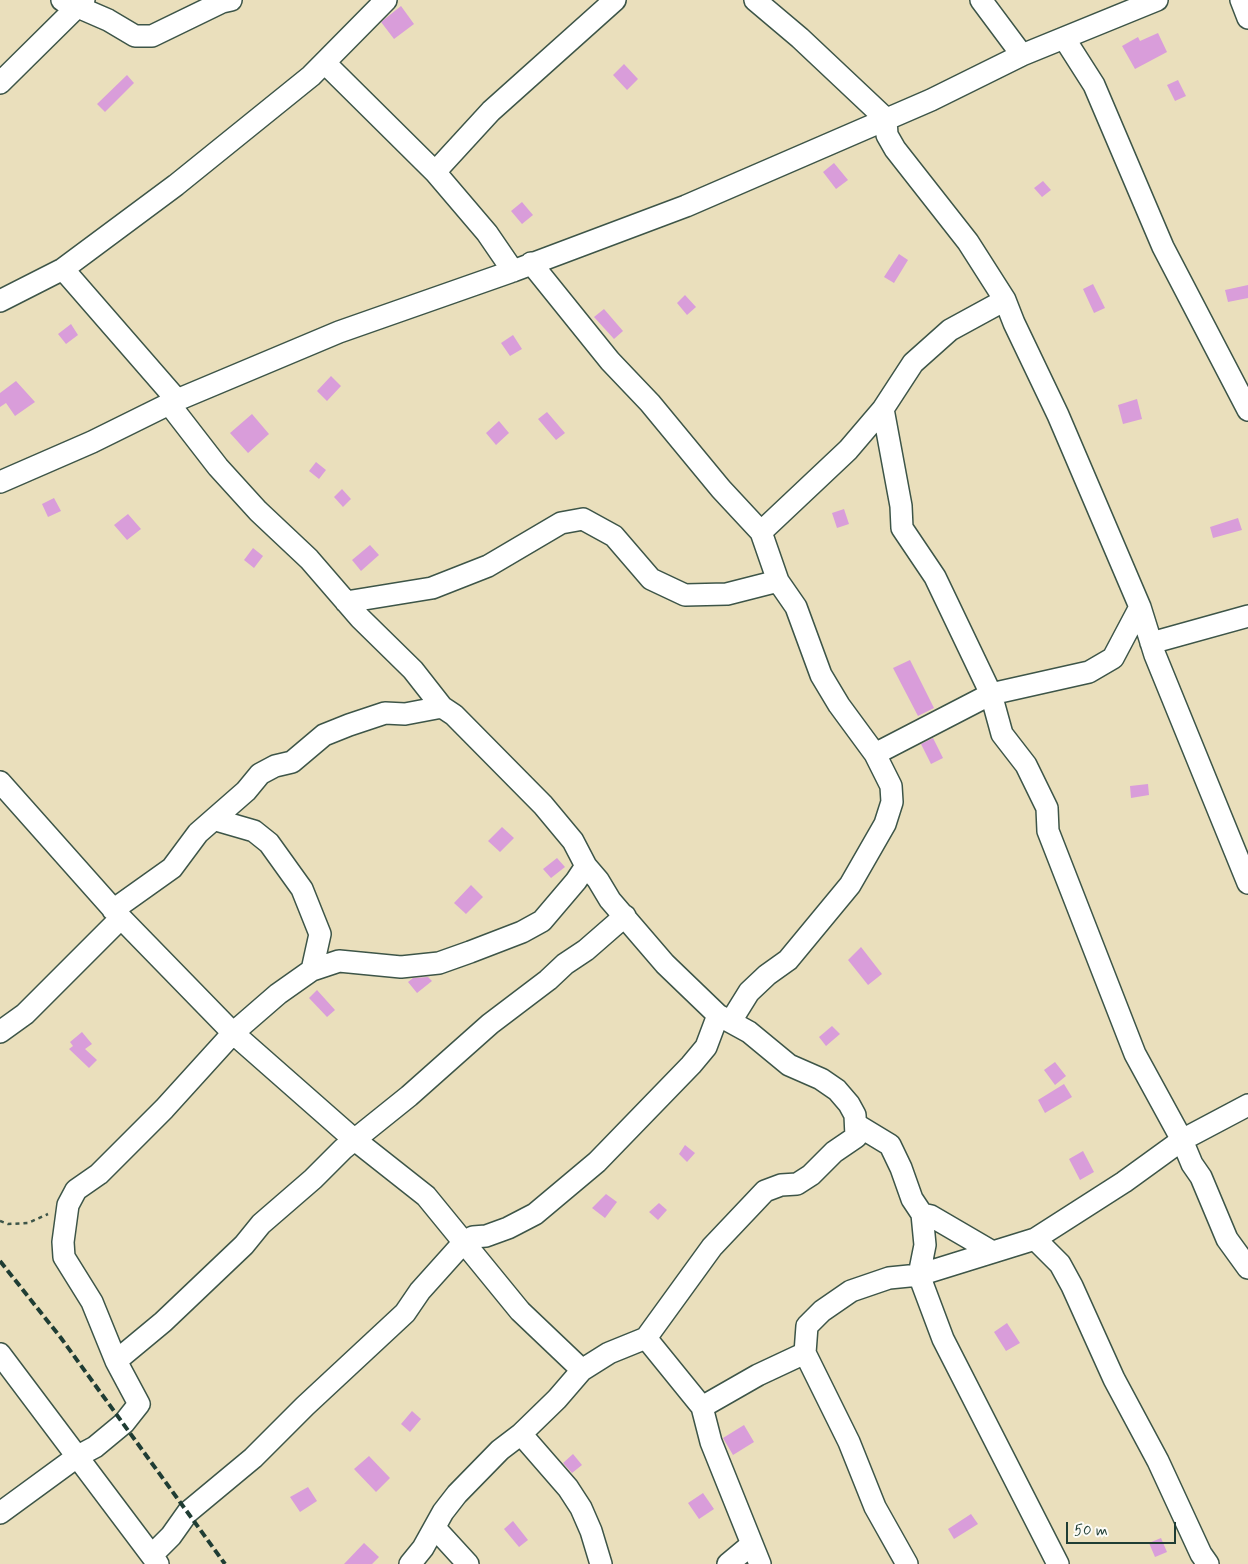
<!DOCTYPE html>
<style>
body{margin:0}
#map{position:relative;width:1248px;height:1564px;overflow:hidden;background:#eadfbc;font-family:Mynerve,sans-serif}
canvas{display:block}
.scale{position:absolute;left:1066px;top:1522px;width:110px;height:22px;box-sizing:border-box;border:2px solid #1f3d34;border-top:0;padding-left:6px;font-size:15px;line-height:18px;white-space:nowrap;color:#1f3d34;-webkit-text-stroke:4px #fdfcf7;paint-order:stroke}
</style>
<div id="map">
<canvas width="1248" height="1564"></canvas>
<div class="scale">50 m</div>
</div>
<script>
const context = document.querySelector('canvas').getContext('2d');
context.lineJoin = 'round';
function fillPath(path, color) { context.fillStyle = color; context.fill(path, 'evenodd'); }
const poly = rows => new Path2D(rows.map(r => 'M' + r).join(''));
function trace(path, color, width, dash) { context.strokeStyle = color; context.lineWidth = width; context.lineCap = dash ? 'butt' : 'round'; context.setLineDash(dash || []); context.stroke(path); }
fillPath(poly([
 [401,6,414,24,394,39,381,22],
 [1158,33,1167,52,1135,69,1122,46,1138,37,1140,41],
 [624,64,638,79,627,90,613,75],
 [127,75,134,83,105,112,97,104],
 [1178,80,1186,96,1175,101,1167,85],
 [834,163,848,180,836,189,823,172],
 [1043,181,1051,190,1042,197,1034,188],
 [522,202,533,215,522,224,511,211],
 [899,254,908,260,894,283,884,277],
 [1093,284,1105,308,1094,313,1083,289],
 [1248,285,1248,298,1228,302,1225,290],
 [685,295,696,307,687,315,677,303],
 [604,309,623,331,614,339,594,317],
 [71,324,78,335,66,344,58,334],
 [513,335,522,349,510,356,501,343],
 [331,376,341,386,327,401,317,391],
 [16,381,35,402,15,416,6,403,0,407,0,393],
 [1137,399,1142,419,1123,424,1118,405],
 [547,412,565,433,556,440,538,419],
 [252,414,269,434,248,453,230,433],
 [499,421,509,433,496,445,486,433],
 [316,462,326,470,319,479,309,471],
 [342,489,351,499,343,507,334,497],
 [54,498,61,511,48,517,42,504],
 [844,509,849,524,837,528,832,513],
 [128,514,141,529,127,540,114,525],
 [1238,518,1242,530,1213,538,1210,527],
 [370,545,379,555,361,571,352,560],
 [253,548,263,556,254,568,244,560],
 [910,660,934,708,918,716,893,668],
 [933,738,943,758,931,764,921,744],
 [1148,784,1149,795,1131,798,1130,786],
 [502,827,514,838,500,852,488,841],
 [557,858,565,867,551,878,543,869],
 [471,885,483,897,466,914,454,903],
 [861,947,882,974,868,985,848,960],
 [428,977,432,981,417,993,408,982,413,978],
 [317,990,335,1010,327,1017,309,998],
 [832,1026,840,1034,826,1046,819,1037],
 [82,1032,92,1044,85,1049,97,1060,89,1068,69,1049,73,1046,70,1042],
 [1055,1062,1066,1076,1055,1085,1044,1070],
 [1064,1084,1072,1097,1045,1113,1038,1100],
 [685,1145,695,1153,687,1162,679,1154],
 [1083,1151,1094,1172,1080,1180,1069,1159],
 [606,1194,617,1202,605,1218,592,1208],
 [659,1203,667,1210,658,1220,649,1212],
 [1007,1323,1020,1343,1006,1351,994,1332],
 [412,1411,421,1419,410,1432,401,1424],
 [744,1425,754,1442,733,1455,723,1438],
 [573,1454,582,1465,572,1473,563,1463],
 [369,1456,390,1478,376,1492,354,1469],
 [308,1487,317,1501,300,1512,290,1497],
 [703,1493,714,1509,699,1519,688,1503],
 [971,1514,978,1524,954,1539,948,1529],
 [513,1521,528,1540,519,1547,504,1529],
 [1161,1538,1167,1552,1155,1557,1149,1543],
 [364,1543,379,1557,372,1564,344,1564]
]), '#d99dda');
const minor = poly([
 [62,0,108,20,135,36,152,36,222,2,231,0],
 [755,0,800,38,886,119,887,135,895,149,968,242,1005,300,1014,323,1058,415,1140,607,1155,655,1248,883],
 [981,0,1022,55],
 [1241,0,1248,18],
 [1064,38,1094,85,1163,247,1248,410],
 [325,63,435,172,487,233,513,271],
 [0,83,84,0],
 [435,172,491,111,615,0],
 [531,263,610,361,650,403,721,489,761,532,778,581,796,607,821,675,839,705,875,754,891,786,892,802,885,824,850,885,788,960,767,975,749,992,731,1021],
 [63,269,177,400],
 [0,301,63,269,176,185,311,76,386,0],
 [170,405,218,467,258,511,309,559,360,618,413,670,442,707,454,715,543,805,573,841,586,866,598,880,610,900,665,964,718,1015,749,1032,789,1065,821,1079,837,1090,849,1104,855,1115,856,1137,834,1152,811,1175,797,1184,781,1185,765,1191,712,1247,646,1338],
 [883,409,901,506,902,528,935,577,991,694,1002,734,1026,765,1047,808,1048,831,1135,1054,1182,1140,1192,1164,1201,1177,1227,1239,1248,1268],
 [0,482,92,442,177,400,339,332,513,271,686,206,931,100,1022,55,1157,0],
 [761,532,848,450,883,409,913,363,950,330,1005,300],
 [346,602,432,588,488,566,561,523,583,519,614,536,651,579,685,595,727,594,778,581],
 [1151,643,1248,616],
 [875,754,991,694,1089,672,1113,658,1140,607],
 [0,782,121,918,233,1033,350,1136,426,1196,520,1311,582,1370,609,1353,646,1338,702,1407,758,1375,805,1353,849,1442,875,1507,907,1564],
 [216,820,254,831,269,843,302,889,320,934,312,970],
 [113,910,172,868,198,833,246,791,260,774,275,766,292,762,324,735,349,725,385,713,405,714,442,707],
 [0,1032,25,1014,121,918],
 [857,1125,890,1145,901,1168,912,1199,922,1214,931,1216,991,1251],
 [922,1214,925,1245,919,1275,943,1339,1058,1564],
 [1035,1239,1060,1264,1072,1286,1114,1379,1158,1461,1201,1554,1208,1564],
 [805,1353,807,1326,822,1311,851,1291,889,1278,919,1275,1035,1239,1124,1182,1182,1140,1248,1105],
 [0,1354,158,1564],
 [116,1361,163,1322,244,1245,261,1224,313,1179,343,1149,409,1096,490,1024,548,980,565,964,586,950,625,916],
 [702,1407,711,1442,760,1564],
 [521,1434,568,1488,581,1508,591,1531,601,1564],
 [0,1513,78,1456,95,1447,124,1423,139,1404,116,1361,92,1302,64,1257,63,1242,68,1205,76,1190,99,1174,164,1109,233,1033,278,994,312,970,339,961,401,967,439,963,470,952,522,932,542,921,576,881,586,866],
 [435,1528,468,1564],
 [152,1555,171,1536,188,1512,253,1458,305,1406,405,1313,420,1291,464,1242,473,1237,486,1236,508,1228,535,1214,597,1162,691,1065,706,1047,718,1015],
 [410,1564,423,1548,443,1512,457,1494,500,1450,521,1434,557,1399,582,1370],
 [728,1564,752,1544]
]);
trace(minor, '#3d5548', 24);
trace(poly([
 [0,1221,8,1224,28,1223,48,1214]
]), '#3d5548', 2.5, [4, 4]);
trace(minor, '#fff', 21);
trace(poly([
 [0,1261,61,1338,225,1564]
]), '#1f3d34', 4, [8, 4]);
</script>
